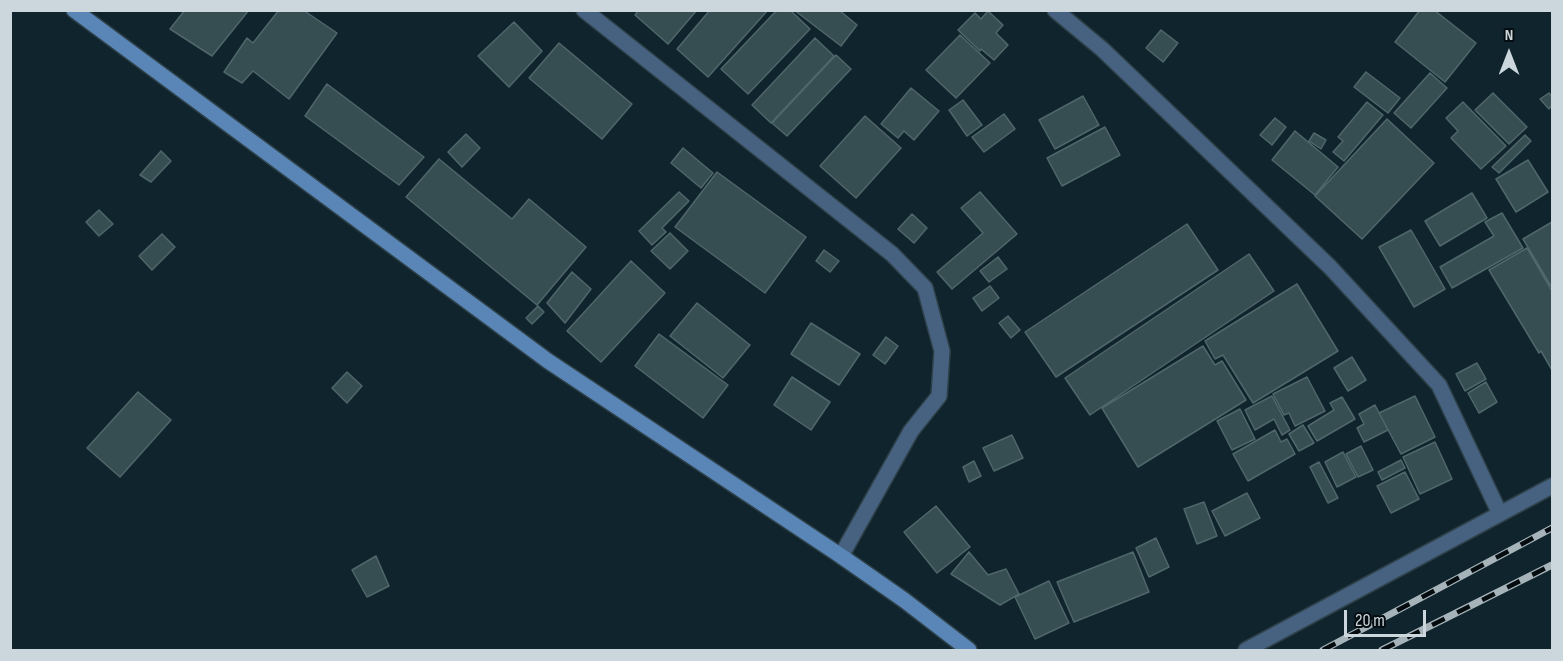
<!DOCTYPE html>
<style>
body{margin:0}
#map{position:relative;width:1563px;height:661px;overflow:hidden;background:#10242d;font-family:"Sofia Sans Condensed",sans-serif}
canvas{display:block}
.frame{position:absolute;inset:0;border:12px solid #cbd7dd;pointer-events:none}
.north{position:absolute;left:1479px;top:24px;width:60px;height:60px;-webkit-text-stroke:4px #050c10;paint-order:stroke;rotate:0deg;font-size:16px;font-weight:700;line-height:24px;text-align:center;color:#cbd7dd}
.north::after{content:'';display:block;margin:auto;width:21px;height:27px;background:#cbd7dd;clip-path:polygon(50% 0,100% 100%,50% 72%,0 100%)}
.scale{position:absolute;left:1344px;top:610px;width:82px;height:27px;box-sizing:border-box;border:3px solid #cbd7dd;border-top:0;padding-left:8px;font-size:18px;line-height:21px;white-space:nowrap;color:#cbd7dd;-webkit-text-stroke:4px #050c10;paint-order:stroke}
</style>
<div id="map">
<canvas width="1563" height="661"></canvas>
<div class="frame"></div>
<div class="north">N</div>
<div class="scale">20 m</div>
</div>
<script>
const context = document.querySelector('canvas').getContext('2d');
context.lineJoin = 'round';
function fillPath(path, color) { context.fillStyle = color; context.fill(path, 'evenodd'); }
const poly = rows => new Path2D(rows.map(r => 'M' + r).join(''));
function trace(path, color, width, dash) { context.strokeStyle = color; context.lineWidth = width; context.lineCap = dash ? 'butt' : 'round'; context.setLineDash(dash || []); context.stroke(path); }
const building = poly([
 [185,10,249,10,212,56,170,29,185,10],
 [279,10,303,10,337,33,289,99,253,71,242,83,224,72,247,38,253,43,279,10],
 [639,10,697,10,668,44,635,15,639,10],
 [710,10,768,10,708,77,677,49,710,10],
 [777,10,790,10,810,29,748,94,721,69,777,10],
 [794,10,839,10,857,25,841,46,794,10],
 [1420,10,1434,10,1476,43,1445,82,1395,42,1420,10],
 [988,11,1003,25,996,33,1008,45,994,60,981,49,980,51,958,30,975,13,981,19,988,11],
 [514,22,542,51,509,87,478,56,514,22],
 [1161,30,1178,43,1163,62,1146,48,1161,30],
 [960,35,990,63,956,98,926,70,960,35],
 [815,38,834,56,771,123,752,105,815,38],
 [559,43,632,104,602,139,529,78,559,43],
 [836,55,851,69,787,136,772,123,836,55],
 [1366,72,1400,98,1388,113,1354,87,1366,72],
 [1430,73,1447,88,1411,128,1394,113,1430,73],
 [327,84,424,157,399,185,305,116,327,84],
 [911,88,939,111,914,140,904,131,898,138,881,124,911,88],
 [1493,93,1527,127,1509,144,1475,110,1493,93],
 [1549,93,1552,97,1552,105,1549,109,1540,99,1549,93],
 [1083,96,1099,125,1055,149,1039,120,1083,96],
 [963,100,982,125,967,136,949,110,963,100],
 [1367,102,1383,115,1344,161,1333,152,1343,141,1338,137,1367,102],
 [1463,102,1506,146,1481,169,1451,138,1458,131,1446,118,1463,102],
 [1004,114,1015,129,984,152,972,137,1004,114],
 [865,116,901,148,856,198,820,166,865,116],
 [1275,118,1286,127,1272,145,1260,135,1275,118],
 [1387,119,1434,163,1362,239,1315,196,1387,119],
 [1105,127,1120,155,1062,186,1047,158,1105,127],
 [1295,131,1338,167,1315,195,1272,160,1295,131],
 [1314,133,1326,140,1321,149,1309,141,1314,133],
 [466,134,480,148,462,167,448,152,466,134],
 [1525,135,1531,141,1499,173,1492,167,1525,135],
 [683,148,713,173,701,188,671,163,683,148],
 [161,151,171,161,151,182,140,175,161,151],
 [439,159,512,219,529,199,586,247,537,305,406,197,439,159],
 [1528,160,1548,192,1516,212,1496,179,1528,160],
 [717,172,806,237,765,293,675,227,717,172],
 [679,192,689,201,662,228,666,232,652,245,639,231,679,192],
 [980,192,1017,234,952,289,937,272,983,233,961,208,980,192],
 [1472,193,1487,218,1440,246,1425,221,1472,193],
 [99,210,113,224,99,236,86,222,99,210],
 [1502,213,1523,248,1452,288,1440,267,1494,236,1485,222,1502,213],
 [912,214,927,228,914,243,898,229,912,214],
 [1552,222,1552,285,1551,286,1523,239,1552,222],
 [1187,224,1218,270,1056,377,1025,332,1187,224],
 [1411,230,1445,289,1414,307,1379,247,1411,230],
 [670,233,688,251,670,269,651,251,670,233],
 [162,234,175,247,152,270,139,256,162,234],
 [1527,248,1552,291,1552,370,1541,351,1539,353,1489,270,1527,248],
 [824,250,839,261,830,272,816,261,824,250],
 [1249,254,1274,291,1090,415,1065,378,1249,254],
 [998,257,1007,269,989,282,980,271,998,257],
 [631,261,665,293,601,362,567,331,631,261],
 [572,272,591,289,565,323,547,303,572,272],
 [1297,284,1338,351,1253,403,1223,355,1215,359,1205,341,1297,284],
 [990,286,999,298,982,311,973,298,990,286],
 [697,303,750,345,723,378,670,336,697,303],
 [538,306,544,312,532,324,526,318,538,306],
 [1008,316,1020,330,1011,338,999,323,1008,316],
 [811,323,860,354,839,385,791,354,811,323],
 [659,334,728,385,703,418,635,366,659,334],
 [886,337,898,346,885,364,873,355,886,337],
 [1203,346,1215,365,1222,361,1246,400,1138,467,1102,408,1203,346],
 [1352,357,1366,380,1348,391,1334,368,1352,357],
 [1477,363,1486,379,1465,391,1456,374,1477,363],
 [347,372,362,386,347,403,332,388,347,372],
 [792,377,830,402,811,430,774,405,792,377],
 [1307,377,1325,411,1295,426,1289,413,1284,415,1273,394,1307,377],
 [1486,382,1497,402,1479,413,1468,393,1486,382],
 [138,392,171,420,120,477,87,448,138,392],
 [1272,396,1290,430,1282,435,1274,419,1255,430,1245,410,1272,396],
 [1415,396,1435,437,1401,454,1379,413,1415,396],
 [1342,397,1355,419,1317,441,1308,426,1334,410,1330,403,1342,397],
 [1375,405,1388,430,1364,442,1357,428,1364,424,1359,414,1375,405],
 [1240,409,1255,439,1232,450,1217,421,1240,409],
 [1303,425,1314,443,1299,451,1289,434,1303,425],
 [1275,430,1281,442,1287,439,1295,454,1248,481,1233,454,1275,430],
 [1012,435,1023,458,994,471,983,448,1012,435],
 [1435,442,1452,479,1420,494,1403,457,1435,442],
 [1361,446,1373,470,1358,477,1346,454,1361,446],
 [1343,452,1356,477,1337,487,1325,462,1343,452],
 [1401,460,1405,468,1382,480,1378,472,1401,460],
 [974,461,981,476,969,482,963,467,974,461],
 [1319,462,1338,498,1328,503,1310,467,1319,462],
 [1405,472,1419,499,1391,513,1377,486,1405,472],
 [1247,493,1260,518,1225,536,1212,511,1247,493],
 [1204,502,1217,536,1197,544,1184,509,1204,502],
 [936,506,970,547,937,573,904,532,936,506],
 [1156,538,1169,567,1149,577,1136,548,1156,538],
 [969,552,988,575,1006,569,1019,594,1000,605,951,574,969,552],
 [1133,552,1149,592,1074,622,1057,582,1133,552],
 [376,556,389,586,367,597,352,570,376,556],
 [1049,581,1069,623,1035,639,1015,597,1049,581]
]);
fillPath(building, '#364e51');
trace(building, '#4e676a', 1.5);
const street = poly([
 [584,10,892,254,925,288,942,351,939,396,911,431,841,556],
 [1055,10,1102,49,1330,267,1439,385,1500,514],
 [1246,650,1552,486]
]);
const secondary = poly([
 [74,10,548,361,841,556,904,600,969,650]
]);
trace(street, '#2e4149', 18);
trace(secondary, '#2e4149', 18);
trace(street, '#466280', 15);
trace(secondary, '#5986b7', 15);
const rail = poly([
 [1323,650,1552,528],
 [1382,650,1552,565]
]);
trace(rail, '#a6b4ba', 7);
trace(rail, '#050c10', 4.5, [14]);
</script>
